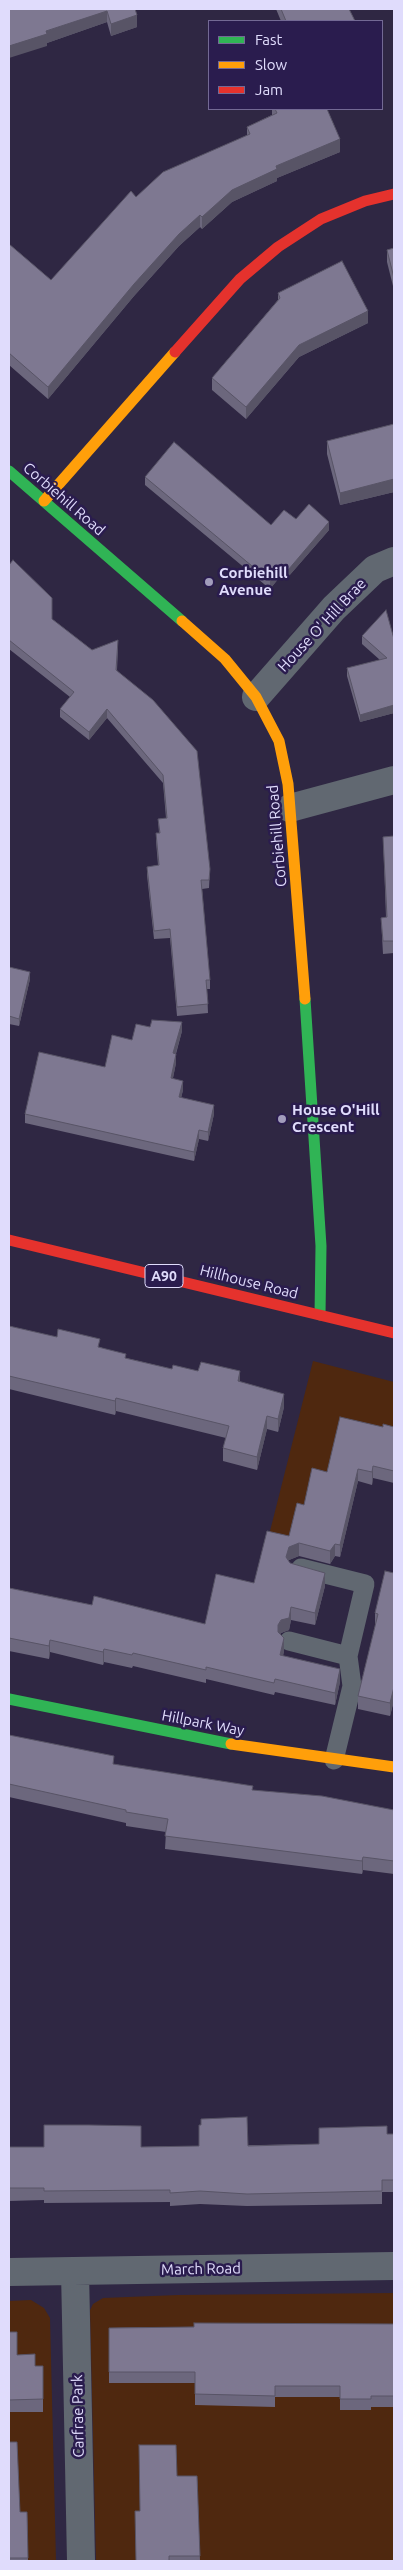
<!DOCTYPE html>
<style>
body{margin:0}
#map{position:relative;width:403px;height:2570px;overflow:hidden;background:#2f2743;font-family:Ubuntu,sans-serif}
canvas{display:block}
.frame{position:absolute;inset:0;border:10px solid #e0dcfc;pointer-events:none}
.legend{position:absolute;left:208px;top:20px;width:175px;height:90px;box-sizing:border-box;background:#2a1c4e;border:1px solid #736994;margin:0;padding:6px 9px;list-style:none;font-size:15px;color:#e0dcfc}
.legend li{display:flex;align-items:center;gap:10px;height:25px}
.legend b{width:25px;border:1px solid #736994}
</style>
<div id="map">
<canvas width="403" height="2570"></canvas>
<div class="frame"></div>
<ul class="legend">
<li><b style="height:6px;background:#30b455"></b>Fast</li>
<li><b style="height:6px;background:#ff9f0a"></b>Slow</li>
<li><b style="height:6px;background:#e5322d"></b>Jam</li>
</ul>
</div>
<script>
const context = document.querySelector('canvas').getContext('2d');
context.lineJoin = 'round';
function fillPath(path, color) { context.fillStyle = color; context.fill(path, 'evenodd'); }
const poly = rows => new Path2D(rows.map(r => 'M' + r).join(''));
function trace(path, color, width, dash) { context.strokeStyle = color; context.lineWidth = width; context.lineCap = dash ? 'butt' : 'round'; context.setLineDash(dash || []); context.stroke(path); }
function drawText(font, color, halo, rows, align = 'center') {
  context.font = font + ' Ubuntu,sans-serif'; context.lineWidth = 5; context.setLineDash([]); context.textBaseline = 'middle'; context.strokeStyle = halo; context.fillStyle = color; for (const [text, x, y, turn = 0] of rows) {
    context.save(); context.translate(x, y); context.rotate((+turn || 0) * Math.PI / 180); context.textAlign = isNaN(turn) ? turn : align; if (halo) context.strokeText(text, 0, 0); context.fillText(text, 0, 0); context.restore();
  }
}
fillPath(poly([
 [313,1361,394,1382,394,1439,327,1484,289,1549,267,1543],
 [394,2293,394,2561,96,2561,90,2310,93,2304,103,2298,178,2295],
 [31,2300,44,2308,50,2318,56,2561,9,2561,9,2301]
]), '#4f280f');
trace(poly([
 [301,1568,365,1584,348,1656,352,1686,334,1760],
 [289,1641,348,1656]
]), '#616871', 19);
trace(poly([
 [256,697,334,608,375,569,394,561],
 [290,808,394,780],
 [75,2271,81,2561],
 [9,2272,394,2266]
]), '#616871', 28);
trace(poly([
 [9,471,182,621],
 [305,999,321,1246,320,1315],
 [9,1699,231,1744]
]), '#30b455', 11);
trace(poly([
 [44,501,175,352],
 [182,621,225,659,256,697,279,741,288,784,305,999],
 [231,1744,394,1767]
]), '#ff9f0a', 11);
trace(poly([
 [175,352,240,279,278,247,321,219,365,201,394,194],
 [9,1240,394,1333]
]), '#e5322d', 11);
fillPath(poly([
 [9,9,135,9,137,27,111,36,107,22,47,43,47,46],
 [276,9,349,9,355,21,281,21],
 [272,109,327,109,340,152,277,178,277,181,232,202,202,229,200,227,179,246,134,296,48,399,9,365,9,244,51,280,136,197,247,135,247,127,272,115],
 [394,248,394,290,387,262,387,250],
 [278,293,368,323,299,357,246,419,212,390,212,378,278,300],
 [394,424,394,492,340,505,327,454,327,441],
 [145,477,271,525,296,519,329,530,288,577,283,573,270,589,145,485],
 [9,565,52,619,92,650,118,648,117,670,210,869,209,888,202,889,210,980,210,989,207,989,208,1013,177,1016,170,938,154,939,147,875,147,867,158,865,156,841,156,833,159,833,158,819,166,818,163,783,107,718,89,740,60,717,60,709,70,697,9,649],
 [362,636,394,639,394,713,360,722,347,676,347,668,380,660,362,644],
 [394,836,394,953,383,954,381,918,386,917,383,837],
 [9,967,30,979,19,1026,9,1024],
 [150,1027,182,1031,176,1054,176,1063,173,1078,183,1090,181,1098,214,1114,208,1141,199,1139,194,1161,25,1123,25,1114,105,1067,132,1040],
 [9,1326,100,1347,126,1358,172,1369,240,1382,284,1407,278,1432,267,1429,257,1470,223,1461,223,1448,226,1438,116,1411,115,1415,9,1389],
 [383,1427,394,1427,394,1483,373,1478,372,1485,358,1481,340,1557,335,1556,330,1564,299,1556,289,1560,288,1561,290,1563,325,1586,315,1625,291,1620,289,1630,281,1633,280,1634,284,1651,283,1656,340,1682,335,1705,275,1692,274,1695,206,1679,206,1683,133,1666,132,1668,104,1662,103,1665,50,1652,49,1659,9,1651,9,1588,92,1605,205,1624,254,1583,289,1536,304,1505,327,1472],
 [394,1573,394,1700,390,1716,358,1709,358,1696,375,1627,375,1613],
 [9,1735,114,1764,253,1790,394,1810,394,1874,363,1870,362,1874,165,1849,166,1832,126,1826,126,1823,9,1797],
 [387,2134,394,2134,394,2192,382,2192,382,2204,247,2206,200,2204,170,2206,170,2202,44,2203,44,2200,9,2201,9,2147,141,2147,319,2144],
 [394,2324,394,2407,371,2407,371,2410,340,2410,340,2397,275,2397,275,2407,195,2405,195,2383,109,2383,109,2328],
 [9,2332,17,2355,35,2366,43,2366,43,2412,9,2412],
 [9,2442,20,2512,27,2512,28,2561,9,2561],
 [177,2476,197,2476,200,2561,136,2561,140,2511]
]), '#6c677d');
fillPath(poly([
 [107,11,107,22,47,43,47,46,9,58,9,46,46,31],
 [137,15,137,27,111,36,111,24],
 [340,139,340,152,277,178,277,181,232,202,202,229,202,217,232,190,276,166],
 [200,215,200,227,179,246,134,296,48,399,48,387,134,284,179,234],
 [368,311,368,323,299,357,246,419,246,407,299,345],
 [394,479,394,492,340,505,340,493],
 [329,522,329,530,288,577,288,570],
 [283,566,283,573,270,589,270,581],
 [394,705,394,713,360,722,360,715],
 [107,709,107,718,89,740,89,732],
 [30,972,30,979,19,1026,19,1019],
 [182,1022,182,1031,173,1063,173,1053],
 [176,1054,176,1063,171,1087,171,1078],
 [183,1081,183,1090,179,1106,179,1097],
 [214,1105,214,1114,208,1141,208,1132],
 [199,1130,199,1139,194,1161,194,1152],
 [240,1371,240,1384,238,1381],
 [284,1394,284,1407,278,1432,278,1419],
 [116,1398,116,1411,115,1415,115,1401],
 [267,1416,267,1429,257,1470,257,1457],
 [373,1466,373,1478,372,1485,372,1472],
 [358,1469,358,1481,340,1557,340,1545],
 [299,1543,299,1556,289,1560,286,1570,286,1557,289,1547],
 [335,1544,335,1556,330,1564,330,1551],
 [325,1573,325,1586,315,1625,315,1613],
 [291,1607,291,1620,289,1630,281,1633,278,1638,278,1625],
 [284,1638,284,1651,280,1668,280,1655],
 [50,1640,50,1652,49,1659,49,1646],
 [104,1649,104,1662,103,1665,103,1652],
 [340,1669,340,1682,335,1705,335,1693],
 [394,1687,394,1700,390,1716,390,1703],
 [363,1857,363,1870,362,1874,362,1861]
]), '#585466');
const building = poly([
 [9,9,135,9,137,15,111,24,107,11,46,31,47,34,9,46,9,9],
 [281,9,349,9,355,21,286,21,281,9],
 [275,109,327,109,340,139,276,166,277,169,232,190,202,217,200,215,179,234,134,284,48,387,9,353,9,244,51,280,131,191,136,197,163,172,250,134,247,127,277,113,275,109],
 [394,248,394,278,387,250,394,248],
 [342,261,368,311,299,345,246,407,212,378,280,298,278,293,342,261],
 [394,424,394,479,340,493,327,441,394,424],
 [174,442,271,525,284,510,296,519,309,504,329,522,288,570,283,566,270,581,145,477,174,442],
 [13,560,52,598,52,619,92,650,118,640,116,670,153,700,197,751,210,869,209,880,201,880,210,980,206,980,208,1004,177,1007,170,929,154,931,147,867,159,865,156,833,160,833,158,819,167,818,163,775,107,709,89,732,60,709,74,692,9,640,9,565,13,560],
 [386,610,394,639,394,705,360,715,347,668,387,658,362,636,386,610],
 [394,836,394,941,383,941,381,918,387,917,383,837,394,836],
 [9,967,30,972,19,1019,9,1016,9,967],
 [152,1020,182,1022,173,1053,176,1054,171,1078,183,1081,179,1097,214,1105,208,1132,199,1130,194,1152,25,1114,39,1052,105,1067,112,1035,132,1040,136,1024,150,1027,152,1020],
 [9,1326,57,1337,58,1329,100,1339,98,1347,126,1354,125,1358,172,1369,173,1365,198,1371,201,1362,240,1371,238,1381,284,1394,278,1419,267,1416,257,1457,223,1448,229,1426,116,1398,115,1401,9,1376,9,1326],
 [340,1417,383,1427,383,1424,394,1427,394,1471,373,1466,372,1472,358,1469,340,1545,335,1544,330,1551,299,1543,289,1547,286,1557,290,1563,325,1573,315,1613,291,1607,289,1618,281,1620,278,1625,278,1632,284,1638,280,1655,340,1669,335,1693,275,1679,274,1683,206,1667,206,1670,133,1653,132,1655,104,1649,103,1652,50,1640,49,1646,9,1638,9,1588,92,1605,94,1596,205,1624,216,1574,254,1583,267,1531,289,1536,297,1503,304,1505,312,1468,327,1472,340,1417],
 [385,1571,394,1573,394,1687,390,1703,358,1696,378,1614,375,1613,385,1571],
 [9,1735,114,1756,113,1764,253,1786,252,1790,322,1796,394,1810,394,1861,363,1857,362,1861,165,1836,168,1819,126,1812,126,1810,9,1784,9,1735],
 [247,2117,248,2146,319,2144,319,2128,387,2126,387,2134,394,2134,394,2180,382,2180,382,2191,247,2194,200,2191,170,2193,170,2190,44,2191,44,2188,9,2188,9,2147,44,2147,44,2125,89,2125,141,2126,141,2147,199,2146,199,2125,201,2125,201,2119,247,2117],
 [194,2323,394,2324,394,2396,371,2396,371,2399,340,2399,340,2386,275,2386,275,2396,195,2394,195,2372,109,2372,109,2328,194,2327,194,2323],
 [9,2332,17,2332,17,2355,35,2354,35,2366,43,2366,43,2399,9,2400,9,2332],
 [9,2442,17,2442,20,2512,27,2512,28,2558,9,2558,9,2442],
 [139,2445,176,2445,177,2476,197,2476,200,2556,169,2556,169,2561,136,2561,135,2511,140,2511,139,2445]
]);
fillPath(building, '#7e7891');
trace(building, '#585466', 1);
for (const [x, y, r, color] of [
 [209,582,5,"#a29dbb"],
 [282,1119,5,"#a29dbb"]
]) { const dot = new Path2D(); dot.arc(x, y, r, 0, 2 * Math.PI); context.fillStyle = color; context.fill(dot); trace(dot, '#2a1c4e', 2); }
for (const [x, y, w] of [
 [164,1276,38]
]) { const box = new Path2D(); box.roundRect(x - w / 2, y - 11.5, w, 23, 4); context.fillStyle = '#2a1c4e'; context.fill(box); trace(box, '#e0dcfc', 1); }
drawText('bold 14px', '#e0dcfc', null, [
 ["A90",164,1276]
]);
drawText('15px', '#e0dcfc', '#2a1c4e', [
 ["Corbiehill Road",64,499,41],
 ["House O' Hill Brae",322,625,-47],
 ["Corbiehill Road",277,836,-95],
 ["Hillhouse Road",249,1282,14],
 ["Hillpark Way",203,1723,11],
 ["March Road",201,2269,-1],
 ["Carfrae Park",78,2416,-91]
]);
drawText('bold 15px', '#e0dcfc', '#2a1c4e', [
 ["Corbiehill",219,573],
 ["Avenue",219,590],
 ["House O'Hill",292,1110],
 ["Crescent",292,1127]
], 'left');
</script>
